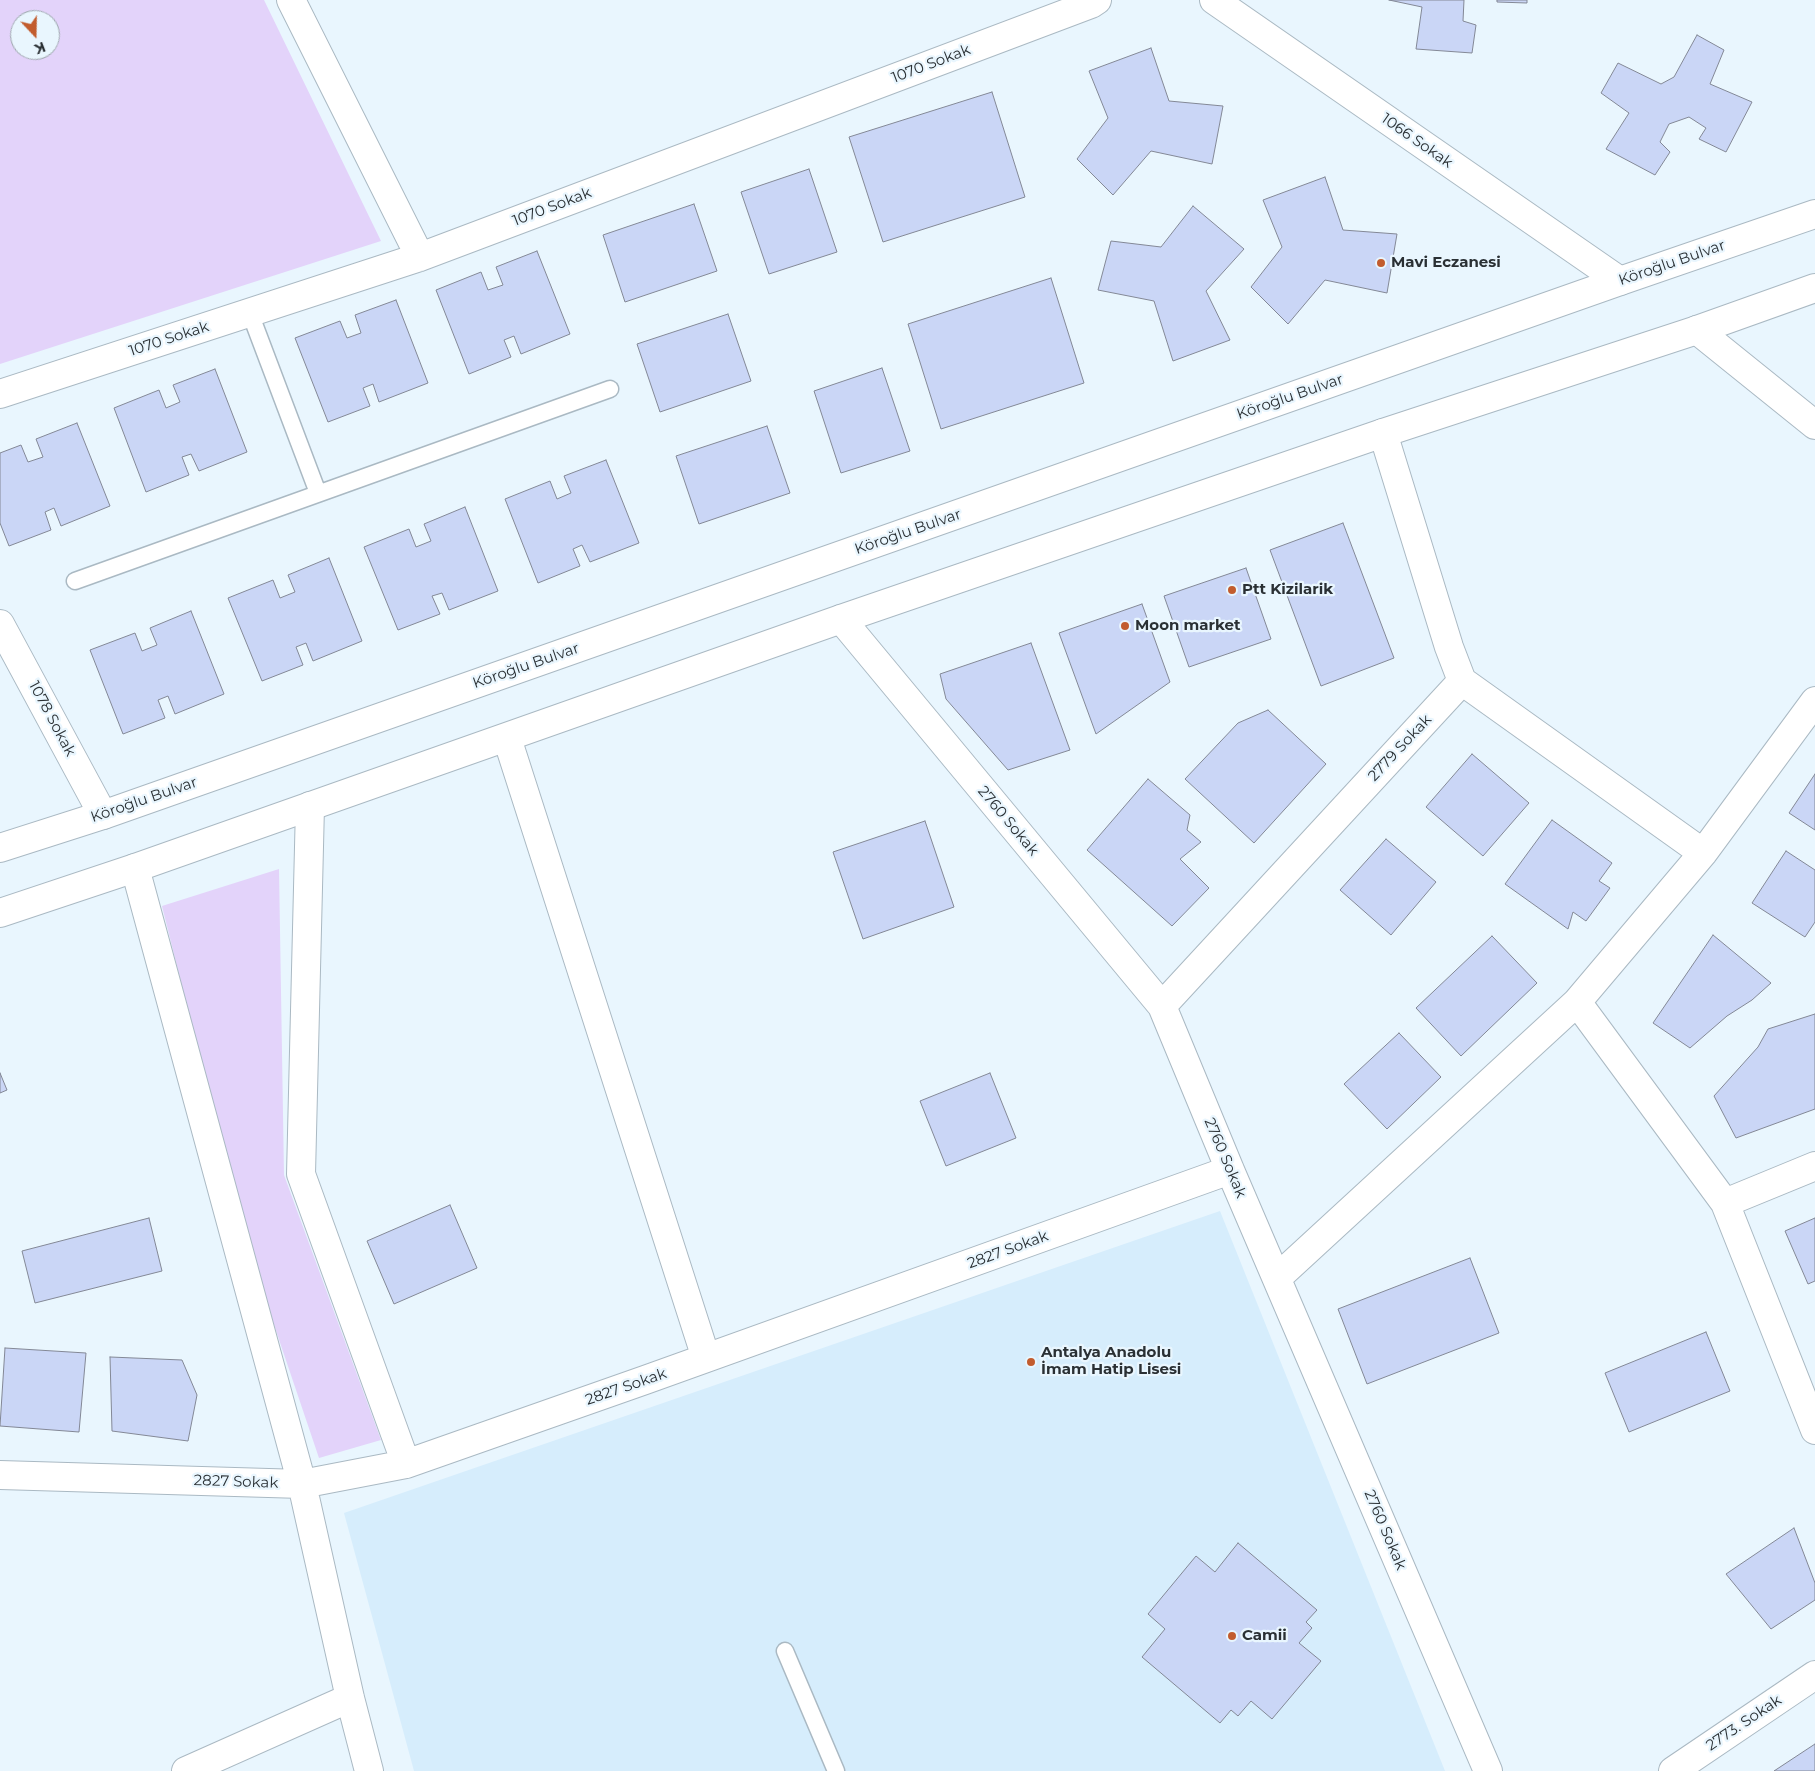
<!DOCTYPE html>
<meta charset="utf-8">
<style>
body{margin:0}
#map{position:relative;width:1815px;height:1771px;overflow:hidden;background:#e9f6fe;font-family:Montserrat,sans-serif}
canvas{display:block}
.north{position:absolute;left:10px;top:10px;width:50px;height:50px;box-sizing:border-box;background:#e9f6fe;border:1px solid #9da7ad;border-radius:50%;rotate:159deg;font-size:14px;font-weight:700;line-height:20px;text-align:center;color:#2a3034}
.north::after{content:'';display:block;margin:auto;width:18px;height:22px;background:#c25c2e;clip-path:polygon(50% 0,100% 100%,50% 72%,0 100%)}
</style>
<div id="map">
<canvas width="1815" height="1771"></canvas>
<div class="north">K</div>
</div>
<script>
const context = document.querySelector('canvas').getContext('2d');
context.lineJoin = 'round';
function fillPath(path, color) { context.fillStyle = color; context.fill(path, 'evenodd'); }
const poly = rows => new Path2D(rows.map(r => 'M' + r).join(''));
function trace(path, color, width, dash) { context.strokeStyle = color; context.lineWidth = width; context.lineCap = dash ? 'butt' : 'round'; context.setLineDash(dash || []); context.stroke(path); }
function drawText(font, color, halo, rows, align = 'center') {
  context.font = font + ' Montserrat,sans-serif'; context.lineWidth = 4.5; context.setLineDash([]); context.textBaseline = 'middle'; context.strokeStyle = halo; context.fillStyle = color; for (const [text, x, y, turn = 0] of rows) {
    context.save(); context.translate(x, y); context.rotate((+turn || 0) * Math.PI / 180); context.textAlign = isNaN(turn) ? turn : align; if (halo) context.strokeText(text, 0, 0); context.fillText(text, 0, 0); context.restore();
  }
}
fillPath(poly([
 [1220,1211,1445,1771,414,1771,344,1513]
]), '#d6edfc');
fillPath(poly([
 [0,0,264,0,381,241,0,364],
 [20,20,50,20,50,50,20,50],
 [279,869,284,1175,381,1440,319,1458,244,1236,162,906]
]), '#e3d3fa');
const building = poly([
 [1389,0,1464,0,1463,21,1476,25,1472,53,1416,49,1422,7,1389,0],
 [1497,0,1527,0,1527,3,1497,2,1497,0],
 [1697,35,1724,50,1710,84,1752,102,1726,152,1699,139,1706,128,1689,117,1669,124,1660,142,1670,152,1655,175,1606,149,1629,113,1601,93,1618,63,1661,84,1674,77,1697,35],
 [1151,48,1169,101,1223,106,1212,164,1151,151,1113,195,1077,159,1108,118,1089,71,1151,48],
 [992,92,1025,197,883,242,849,137,992,92],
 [809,169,837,252,769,274,741,192,809,169],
 [1325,177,1343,230,1397,234,1387,293,1325,280,1288,324,1251,287,1282,247,1263,200,1325,177],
 [694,204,717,271,625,302,603,235,694,204],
 [1193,206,1244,249,1206,291,1230,340,1173,361,1154,301,1098,290,1111,241,1161,247,1193,206],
 [537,251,570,334,521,354,514,336,504,340,511,357,469,374,436,290,481,272,488,290,503,285,496,267,537,251],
 [1051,278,1084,383,941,429,908,324,1051,278],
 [396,300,428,383,379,402,373,384,363,388,370,406,328,422,295,338,340,321,347,338,361,333,355,315,396,300],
 [728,314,751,381,660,412,637,344,728,314],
 [882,368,910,451,841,473,814,391,882,368],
 [215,369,247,452,199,471,191,454,182,457,189,475,146,492,114,408,159,390,166,408,180,402,173,385,215,369],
 [77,423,110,506,61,526,54,508,45,512,51,530,9,546,0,523,0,453,21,445,28,462,43,457,36,439,77,423],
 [767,426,790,493,699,524,676,456,767,426],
 [606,460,639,543,590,562,582,545,573,549,580,566,538,583,505,499,550,481,557,499,571,493,564,476,606,460],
 [465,507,498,591,449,610,442,593,432,596,440,614,398,630,364,547,409,529,416,547,431,541,424,524,465,507],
 [1343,523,1394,658,1321,686,1270,550,1343,523],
 [329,558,362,641,313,661,306,643,296,647,303,665,262,681,228,598,273,580,280,598,295,592,288,575,329,558],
 [1246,568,1271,639,1189,667,1164,596,1246,568],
 [1142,604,1170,682,1096,734,1059,633,1142,604],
 [191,611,224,694,175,714,168,696,158,700,165,718,123,734,90,650,135,633,142,651,157,645,150,628,191,611],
 [1031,643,1070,750,1008,770,946,699,940,674,1031,643],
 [1268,710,1326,764,1254,843,1185,779,1238,723,1268,710],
 [1472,754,1529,803,1483,856,1426,807,1472,754],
 [1815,774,1815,830,1789,813,1815,774],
 [1148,779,1190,815,1187,830,1201,842,1180,859,1209,888,1172,926,1087,850,1148,779],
 [1552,820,1612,863,1599,881,1610,888,1586,921,1573,912,1568,929,1505,884,1552,820],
 [925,821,954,907,863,939,833,852,925,821],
 [1386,839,1436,882,1391,935,1340,890,1386,839],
 [1786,851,1815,870,1815,922,1805,937,1752,903,1786,851],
 [1713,935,1771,983,1752,1000,1727,1016,1690,1048,1653,1023,1713,935],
 [1492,936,1537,983,1461,1056,1416,1008,1492,936],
 [1815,1014,1815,1109,1736,1138,1714,1096,1758,1047,1768,1029,1815,1014],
 [1399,1033,1441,1077,1387,1129,1344,1084,1399,1033],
 [0,1073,7,1090,0,1093,0,1073],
 [990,1073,1016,1138,946,1166,920,1101,990,1073],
 [450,1205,477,1268,394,1304,367,1241,450,1205],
 [149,1218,162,1271,35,1303,22,1251,149,1218],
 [1815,1218,1815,1281,1808,1284,1785,1231,1815,1218],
 [1470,1258,1499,1333,1367,1384,1338,1309,1470,1258],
 [1706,1332,1730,1391,1629,1432,1605,1373,1706,1332],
 [5,1348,86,1353,79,1432,0,1426,5,1348],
 [110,1357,182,1360,197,1395,188,1441,112,1431,110,1357],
 [1794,1528,1815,1583,1815,1600,1771,1629,1726,1574,1794,1528],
 [1238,1543,1317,1610,1306,1622,1312,1628,1299,1643,1321,1661,1272,1719,1251,1701,1238,1716,1231,1710,1220,1723,1142,1657,1165,1629,1148,1614,1196,1556,1215,1572,1238,1543],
 [1815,1744,1815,1771,1774,1771,1815,1744]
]);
fillPath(building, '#cad6f6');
trace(building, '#838896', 1);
const service = poly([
 [250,313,318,493],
 [75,581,610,389],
 [785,1651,836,1771]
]);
const minor = poly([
 [291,0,420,257],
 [1214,0,1620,281],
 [1697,330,1815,425],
 [0,394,420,257,1091,4,1097,0],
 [841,619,1162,1006,1230,1170,1488,1771],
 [0,624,103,815],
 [1462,681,1703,853],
 [507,738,706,1358],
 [310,806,301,1174,406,1464],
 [135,868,302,1484,350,1698,369,1771],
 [1577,1002,1725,1203,1815,1430],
 [1162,1006,1462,681,1449,647,1383,433],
 [1725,1203,1815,1166],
 [1277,1278,1577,1002,1703,853,1815,701],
 [0,1475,302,1484,406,1464,645,1380,1230,1170],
 [186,1771,350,1698],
 [1673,1771,1815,1675]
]);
const primary = poly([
 [0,848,103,815,1620,281,1815,214],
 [0,913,135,868,841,619,1383,433,1697,330,1815,288]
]);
trace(service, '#aab9c3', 19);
trace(minor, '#aab9c3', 30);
trace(primary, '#aab9c3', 30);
trace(service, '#fff', 16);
trace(minor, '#fff', 28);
trace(primary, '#fff', 28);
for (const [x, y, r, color] of [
 [1381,263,5,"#c25c2e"],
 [1232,590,5,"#c25c2e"],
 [1125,626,5,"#c25c2e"],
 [1031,1362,5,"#c25c2e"],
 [1232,1636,5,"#c25c2e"]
]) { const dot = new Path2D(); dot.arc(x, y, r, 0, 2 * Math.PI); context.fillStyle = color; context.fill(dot); trace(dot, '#e9f6fe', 2); }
drawText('15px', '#2a3034', '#e9f6fe', [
 ["1070 Sokak",931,64,-21],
 ["1066 Sokak",1417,141,35],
 ["1070 Sokak",552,207,-21],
 ["Köroğlu Bulvar",1672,263,-19],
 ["1070 Sokak",169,339,-18],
 ["Köroğlu Bulvar",1290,397,-19],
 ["Köroğlu Bulvar",908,532,-19],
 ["Köroğlu Bulvar",526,666,-19],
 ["1078 Sokak",52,719,62],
 ["2779 Sokak",1400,748,-47],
 ["Köroğlu Bulvar",144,800,-19],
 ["2760 Sokak",1008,821,50],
 ["2760 Sokak",1225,1158,67],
 ["2827 Sokak",1008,1250,-20],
 ["2827 Sokak",626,1387,-19],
 ["2827 Sokak",236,1482,2],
 ["2760 Sokak",1385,1530,67],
 ["2773. Sokak",1744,1723,-34]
]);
drawText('bold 15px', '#2a3034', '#e9f6fe', [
 ["Mavi Eczanesi",1391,263],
 ["Ptt Kizilarik",1242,590],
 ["Moon market",1135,626],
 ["Antalya Anadolu",1041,1353],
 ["İmam Hatip Lisesi",1041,1370],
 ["Camii",1242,1636]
], 'left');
</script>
